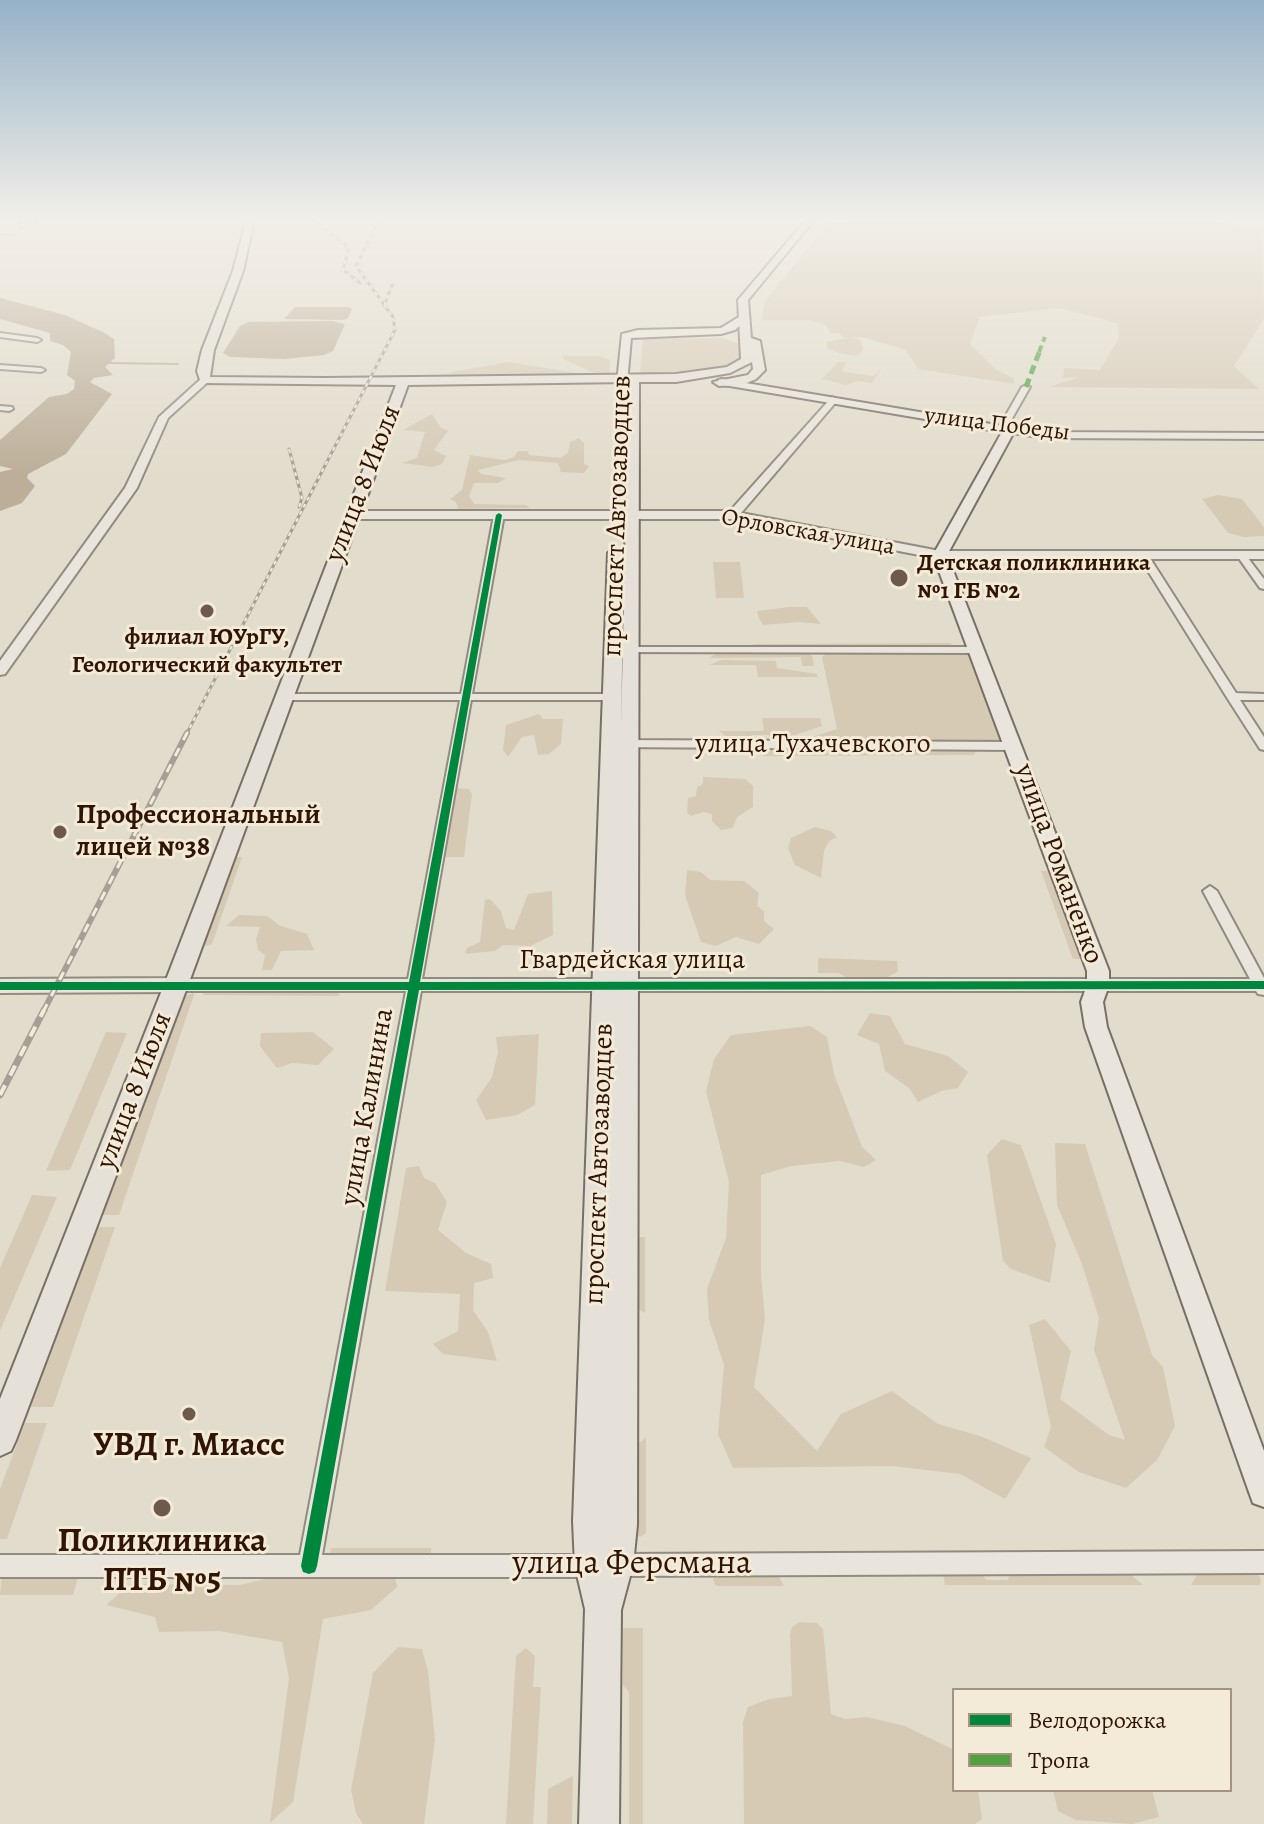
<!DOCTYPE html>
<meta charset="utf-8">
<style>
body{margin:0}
#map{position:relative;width:1264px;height:1824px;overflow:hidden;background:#e2dccc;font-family:Alegreya,serif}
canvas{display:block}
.legend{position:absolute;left:952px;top:1688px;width:280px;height:104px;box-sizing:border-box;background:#f3ead7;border:2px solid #a59483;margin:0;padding:10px 14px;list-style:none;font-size:24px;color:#301404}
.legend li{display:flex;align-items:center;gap:16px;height:40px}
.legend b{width:40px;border:2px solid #a59483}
</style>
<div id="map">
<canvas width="1264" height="1824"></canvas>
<ul class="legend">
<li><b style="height:10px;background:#00873e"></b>Велодорожка</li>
<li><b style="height:10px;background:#52a03d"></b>Тропа</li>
</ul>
</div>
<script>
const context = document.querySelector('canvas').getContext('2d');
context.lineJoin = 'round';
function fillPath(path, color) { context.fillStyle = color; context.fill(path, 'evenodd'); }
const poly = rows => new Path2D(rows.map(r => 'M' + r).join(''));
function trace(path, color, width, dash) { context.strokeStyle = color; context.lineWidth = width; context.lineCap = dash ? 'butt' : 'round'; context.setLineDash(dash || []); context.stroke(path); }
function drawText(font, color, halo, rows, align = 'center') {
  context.font = font + ' Alegreya,serif'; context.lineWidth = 6; context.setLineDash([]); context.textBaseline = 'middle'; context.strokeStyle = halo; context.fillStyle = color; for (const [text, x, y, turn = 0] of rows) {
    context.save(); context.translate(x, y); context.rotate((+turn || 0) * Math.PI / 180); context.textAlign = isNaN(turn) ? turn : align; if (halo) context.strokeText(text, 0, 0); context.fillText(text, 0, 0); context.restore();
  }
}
fillPath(poly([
 [854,221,1210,221,1262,229,1264,319,1234,366,1259,389,1049,387,1080,377,1063,378,1064,368,1100,370,1119,338,1117,323,1059,308,980,317,970,344,996,370,1013,378,1015,384,918,369,906,350,862,337,852,338,860,340,863,349,858,356,843,354,828,349,826,342,848,338,842,337,840,333,830,333,827,326,811,320,762,320,764,303,827,224],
 [722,338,740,344,742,360,722,369,699,373,640,374,643,339],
 [563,356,599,356,610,360,609,374,592,372,563,359],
 [509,362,514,363,603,377,484,377,446,373],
 [838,362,846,362,842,371,857,374,874,376,882,368,872,383,857,381,846,385,822,379],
 [627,389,629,390,626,508,623,509,620,508],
 [432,414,440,427,448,431,434,450,446,456,442,464,433,467,402,463,417,458,425,432,403,430],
 [579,438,584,443,584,464,589,466,584,473,561,472,558,463,519,460,478,470,481,474,506,478,498,483,474,483,469,496,474,504,526,505,530,508,458,509,456,502,450,499,462,490,470,455,504,460,514,457,518,451,528,451,529,455,560,458,568,453,570,442],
 [1218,495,1242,499,1264,527,1264,536,1244,537,1228,533,1202,499],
 [713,562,740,562,744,598,716,598],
 [790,607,807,607,821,624,798,622,763,625,759,618,757,611],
 [952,643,947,649,743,647,754,644],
 [717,653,808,654,812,656,814,666,802,666,801,657,709,658],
 [827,653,973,653,1007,743,981,743,974,755,764,756,756,751,787,750,789,746,721,743,718,739,725,735,719,731,764,731,762,718,820,718,822,726,795,735,751,735,760,740,806,739,837,729,822,657],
 [722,660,776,661,777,668,817,674,817,677,758,677,756,665,709,665],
 [539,714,543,719,563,719,561,744,549,754,538,755,534,735,522,737,508,757,503,750,506,725],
 [703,777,745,779,753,786,753,807,737,817,733,828,721,830,712,821,712,814,704,812,690,816,687,812,688,798,696,796,697,787,703,784],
 [457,788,469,789,472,794,464,857,444,857],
 [815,827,831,831,837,837,829,841,824,851,821,878,795,865,788,848,791,838],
 [233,857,242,857,212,944,206,946,202,944],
 [687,870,701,872,710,880,744,881,759,893,757,906,764,911,764,921,774,929,759,944,736,937,716,946,701,942,685,895],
 [1041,871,1056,871,1089,959,1073,959],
 [552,891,553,935,530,946,503,945,495,951,465,954,467,948,480,942,485,900,490,899,501,911,506,928,514,930,528,894],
 [239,915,267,916,281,926,307,934,314,950,281,951,272,970,262,970,265,955,258,950,256,939,260,927,226,926],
 [818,958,897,961,898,971,880,982,855,982,838,973,818,973],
 [205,990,340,990,339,996,203,995],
 [195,992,119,1215,102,1215,183,997],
 [870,1013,890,1016,905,1044,948,1056,968,1072,958,1088,941,1091,918,1102,909,1088,885,1071,879,1044,857,1035],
 [810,1026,827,1037,834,1074,862,1147,876,1160,864,1167,840,1161,791,1166,761,1175,761,1276,765,1319,754,1387,817,1451,841,1414,892,1391,938,1424,980,1436,1031,1458,1005,1499,960,1474,892,1466,733,1468,718,1434,724,1365,709,1320,707,1289,726,1238,729,1182,706,1091,714,1059,731,1035],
 [106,1032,127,1033,70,1170,46,1171],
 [313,1032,334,1049,318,1065,292,1063,277,1068,260,1046,261,1033],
 [539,1034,535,1105,517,1115,486,1120,476,1100,492,1077,498,1052,496,1037],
 [1002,1139,1021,1145,1056,1244,1050,1283,1011,1269,1003,1261,987,1155],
 [1055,1143,1085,1144,1152,1355,1163,1367,1175,1426,1157,1460,1126,1488,1079,1472,1044,1447,1051,1427,1029,1325,1045,1319,1071,1351,1060,1399,1109,1435,1125,1440,1094,1350,1099,1318,1082,1264,1057,1205],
 [419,1166,424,1178,435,1183,447,1202,438,1230,466,1253,491,1264,493,1278,474,1283,473,1310,488,1332,497,1361,443,1354,433,1344,458,1331,460,1294,385,1291,406,1168],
 [32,1195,57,1197,0,1331,0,1268],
 [98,1227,115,1227,53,1407,30,1407],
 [635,1237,645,1237,645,1313,634,1307],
 [25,1423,47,1423,7,1539,0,1539,0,1489],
 [646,1437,646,1533,640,1537,633,1533,633,1449],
 [101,1548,211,1548,209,1554,99,1554],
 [331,1548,431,1548,431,1554,330,1554],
 [391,1560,397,1587,371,1610,323,1619,293,1802,270,1823,289,1678,282,1642,219,1631,159,1632,155,1617,106,1605,130,1584,240,1585,295,1572],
 [1256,1572,1261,1579,1260,1585,1191,1585,1198,1573],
 [716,1573,777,1573,784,1586,716,1586,713,1580],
 [943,1573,981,1573,986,1580,1008,1580,1010,1573,1129,1573,1143,1585,945,1585],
 [79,1574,73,1595,0,1595,2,1575],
 [800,1622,817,1623,823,1629,831,1714,845,1719,867,1717,905,1726,954,1750,954,1790,978,1790,982,1819,975,1824,744,1824,743,1722,748,1707,769,1699,792,1696,790,1635,792,1627],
 [623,1628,643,1628,643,1824,629,1824,629,1692,623,1685],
 [398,1647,422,1649,428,1671,435,1739,424,1824,363,1824,356,1813,351,1790,373,1673],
 [526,1648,535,1656,533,1687,541,1687,533,1824,506,1824,516,1656],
 [573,1776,572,1824,547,1824,548,1789],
 [1053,1790,1152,1790,1159,1817,1132,1824,1076,1820,1058,1811]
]), '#d6cab5');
fillPath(poly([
 [0,298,65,315,103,332,114,339,115,358,105,367,113,375,94,378,90,382,112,394,66,454,28,474,27,478,35,486,22,503,0,511,0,472,13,469,0,466,0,440,49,397,67,394,74,389,75,381,67,375,71,352,63,345,50,341,50,333,0,319],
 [295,307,348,307,352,309,348,318,343,320,284,319],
 [332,321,345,324,333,351,324,355,284,359,230,357,223,353,240,326,248,322]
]), '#bcae98');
trace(poly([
 [0,234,14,236],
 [108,363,178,364]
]), '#bcae98', 2);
const minor = poly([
 [28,221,36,221,22,226,19,224,28,221],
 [0,333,37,338,41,340,37,342,0,337,0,333],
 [0,365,41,368,45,370,41,372,0,369,0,365],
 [1026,385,1030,387,1006,429,999,431,998,429,1022,387,1026,385],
 [0,406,12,407,13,409,9,411,0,410,0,406],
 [499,512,504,515,472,694,613,694,619,697,613,700,471,700,422,979,1250,979,1203,891,1210,886,1217,891,1264,978,1264,995,1258,994,1256,991,421,991,322,1555,592,1555,600,1558,603,1566,600,1574,592,1577,0,1577,0,1555,300,1555,406,991,176,991,171,989,169,985,171,981,176,979,408,979,460,700,282,700,276,697,282,694,461,694,494,515,499,512],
 [1140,553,1148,555,1236,693,1264,694,1264,700,1240,700,1264,737,1264,750,1260,749,1226,696,1138,555,1140,553],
 [1238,553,1244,553,1264,579,1264,589,1260,588,1238,557,1238,553],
 [621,647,977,647,982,650,977,653,617,652,616,650,621,647],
 [620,740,1014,742,1020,746,1014,750,616,747,614,744,616,741,620,740],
 [1264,1551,1264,1573,616,1576,608,1573,605,1565,608,1557,616,1554,1264,1551]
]);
const tertiary = poly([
 [202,378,210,380,168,418,137,488,5,674,0,675,0,661,125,488,159,417,202,378],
 [832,397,837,400,836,402,741,513,940,551,1264,551,1264,559,940,559,733,519,352,519,346,515,352,511,730,511,832,397],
 [1009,427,1045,432,1264,433,1264,439,1045,438,1005,432,1004,430,1009,427],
 [176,978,183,980,186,985,183,990,176,992,0,993,0,979,176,978]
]);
const secondary = poly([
 [739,317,747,319,735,330,721,334,631,338,627,383,622,386,617,383,622,334,638,330,721,328,739,317],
 [722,379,1009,427,1015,430,947,555,1109,971,1109,985,1103,1002,1107,1027,1264,1451,1264,1507,1253,1503,1249,1492,1085,1027,1081,1002,1087,985,1087,971,933,555,1002,432,718,384,718,380,722,379]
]);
const primary = poly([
 [246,221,254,221,243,271,214,350,210,377,326,378,676,374,727,367,741,359,738,300,805,221,813,221,748,300,751,338,760,341,765,370,756,379,742,385,719,386,713,382,748,375,753,369,752,362,730,373,676,382,639,382,637,1525,633,1565,621,1610,619,1824,579,1824,585,1609,575,1566,573,1521,608,553,616,548,624,553,621,728,629,382,408,385,188,985,16,1440,11,1451,0,1456,0,1399,164,985,396,385,201,383,197,371,202,350,233,271,246,221]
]);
trace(minor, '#928b80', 4);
trace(tertiary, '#928b80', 4);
trace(secondary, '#787066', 4);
trace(primary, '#787066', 4);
fillPath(minor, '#e9e5dd');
fillPath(tertiary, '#e9e5dd');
fillPath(secondary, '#e9e5dd');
fillPath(primary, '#e5e1d8');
const railFar2 = poly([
 [315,221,349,248,343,270,360,283],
 [384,306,392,285],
 [289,449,302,498,299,507],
 [186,735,395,330,393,317,356,266,379,221]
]);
const railFar1 = poly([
 [43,1012,187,733]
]);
const rail = poly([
 [0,1095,44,1010]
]);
trace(railFar2, '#a59f97', 3);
trace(railFar1, '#a59f97', 6);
trace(rail, '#a59f97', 7);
trace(railFar2, '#f3ead7', 2, [4]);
trace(railFar1, '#f3ead7', 3, [9]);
trace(rail, '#f3ead7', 4, [11]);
trace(poly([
 [1039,352,1045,337]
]), '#52a03d', 4, [7, 4]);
trace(poly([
 [1026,387,1040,350]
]), '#52a03d', 5, [9, 5]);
fillPath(poly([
 [499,513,502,515,420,982,1264,981,1264,989,419,990,317,1566,315,1572,309,1574,303,1572,301,1566,408,990,0,990,0,982,409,982,496,515,499,513]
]), '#00873e');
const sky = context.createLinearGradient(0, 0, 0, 476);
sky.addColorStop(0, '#96b2c8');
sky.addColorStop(0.46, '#f2efe8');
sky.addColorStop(1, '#f2efe800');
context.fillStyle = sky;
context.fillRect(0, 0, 1264, 476);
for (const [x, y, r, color] of [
 [899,578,10,"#6e5a4a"],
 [207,611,8,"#6e5a4a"],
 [60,832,8,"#6e5a4a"],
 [189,1414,8,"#6e5a4a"],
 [162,1508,10,"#6e5a4a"]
]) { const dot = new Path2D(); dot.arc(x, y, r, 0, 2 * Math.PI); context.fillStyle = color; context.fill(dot); trace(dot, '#f3ead7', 3); }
drawText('24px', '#301404', '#f3ead7', [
 ["улица Победы",997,425,7],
 ["Орловская улица",808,533,10]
]);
drawText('bold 24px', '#301404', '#f3ead7', [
 ["Детская поликлиника",917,564],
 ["№1 ГБ №2",917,592],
 ["филиал ЮУрГУ,",207,638,"center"],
 ["Геологический факультет",207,666,"center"]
], 'left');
drawText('28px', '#301404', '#f3ead7', [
 ["улица 8 Июля",364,484,-69],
 ["проспект Автозаводцев",618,516,-88],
 ["улица Тухачевского",813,745],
 ["улица Романенко",1058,864,70],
 ["Гвардейская улица",632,961],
 ["улица 8 Июля",135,1091,-69],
 ["улица Калинина",368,1107,-80],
 ["проспект Автозаводцев",600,1164,-88]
]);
drawText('bold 28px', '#301404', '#f3ead7', [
 ["Профессиональный",76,816],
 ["лицей №38",76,848]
], 'left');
drawText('bold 34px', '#301404', '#f3ead7', [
 ["УВД г. Миасс",189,1447],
 ["Поликлиника",162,1543],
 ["ПТБ №5",162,1582]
]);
drawText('34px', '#301404', '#f3ead7', [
 ["улица Ферсмана",632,1565]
]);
</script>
